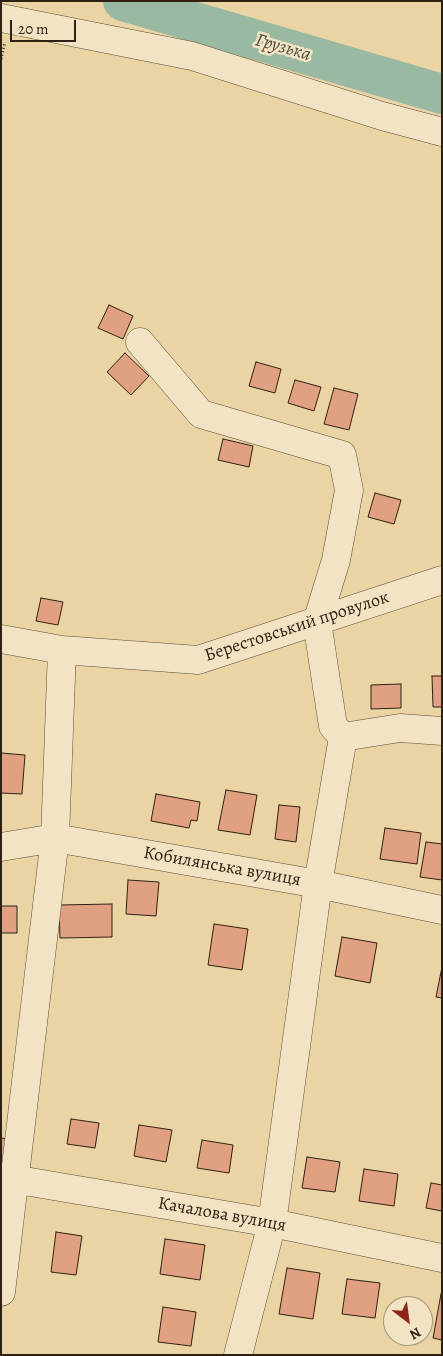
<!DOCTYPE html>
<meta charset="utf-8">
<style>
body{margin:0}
#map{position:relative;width:443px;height:1356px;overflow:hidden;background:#ebd4a4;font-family:Alegreya,serif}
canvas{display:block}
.frame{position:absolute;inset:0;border:2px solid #2e2113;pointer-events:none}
.north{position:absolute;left:383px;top:1296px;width:50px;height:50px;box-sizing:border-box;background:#f2e3c4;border:1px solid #a4957d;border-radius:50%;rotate:150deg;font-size:14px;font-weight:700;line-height:20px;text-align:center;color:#2e2113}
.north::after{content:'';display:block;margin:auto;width:18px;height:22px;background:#8f2418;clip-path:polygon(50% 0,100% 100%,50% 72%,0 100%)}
.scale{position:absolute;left:10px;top:20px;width:66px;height:22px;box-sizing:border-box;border:2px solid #2e2113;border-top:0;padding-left:6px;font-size:15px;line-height:18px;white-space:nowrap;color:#2e2113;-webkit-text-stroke:4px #f2e3c4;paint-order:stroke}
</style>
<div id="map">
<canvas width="443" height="1356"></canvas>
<div class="frame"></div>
<div class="north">N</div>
<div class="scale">20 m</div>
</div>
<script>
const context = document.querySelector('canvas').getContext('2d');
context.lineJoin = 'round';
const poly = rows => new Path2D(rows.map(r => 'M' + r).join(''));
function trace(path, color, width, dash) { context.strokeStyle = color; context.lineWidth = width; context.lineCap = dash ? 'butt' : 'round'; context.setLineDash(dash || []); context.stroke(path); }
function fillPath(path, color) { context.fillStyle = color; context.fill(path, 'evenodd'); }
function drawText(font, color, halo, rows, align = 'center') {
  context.font = font + ' Alegreya,serif'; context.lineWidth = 5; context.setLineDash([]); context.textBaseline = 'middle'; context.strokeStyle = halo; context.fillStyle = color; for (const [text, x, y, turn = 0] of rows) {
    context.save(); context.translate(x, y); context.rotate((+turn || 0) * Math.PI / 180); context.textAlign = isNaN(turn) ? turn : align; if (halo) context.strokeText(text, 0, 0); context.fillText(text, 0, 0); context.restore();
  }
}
trace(poly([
 [123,1,442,94]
]), '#99b9a2', 40);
const building = poly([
 [109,305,133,316,123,339,98,328,109,305],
 [125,353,149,376,131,395,107,372,125,353],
 [256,362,281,369,275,393,249,386,256,362],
 [295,380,321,387,314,411,288,403,295,380],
 [334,388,358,394,349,430,324,424,334,388],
 [223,439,253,446,249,467,218,460,223,439],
 [375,493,401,500,394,524,368,517,375,493],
 [41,598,63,602,58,625,36,621,41,598],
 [432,676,442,676,442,707,433,707,432,676],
 [401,684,401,708,371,709,371,685,401,684],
 [1,753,25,755,22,794,1,793,1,753],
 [226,790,257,795,250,835,218,830,226,790],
 [156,794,200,802,197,821,191,820,189,828,151,821,156,794],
 [279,805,300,807,296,842,275,839,279,805],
 [385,828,421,833,417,864,380,859,385,828],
 [426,842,442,844,442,880,420,877,426,842],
 [128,880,159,882,156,916,126,914,128,880],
 [112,904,112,937,60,938,59,905,112,904],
 [1,906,17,906,17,933,1,933,1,906],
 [214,924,248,929,242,970,208,965,214,924],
 [342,937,377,943,370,983,335,976,342,937],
 [442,967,442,998,436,997,442,967],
 [71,1119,99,1123,95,1148,67,1144,71,1119],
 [139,1125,172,1130,166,1162,134,1156,139,1125],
 [1,1138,10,1139,6,1165,1,1165,1,1138],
 [202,1140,233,1145,229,1173,197,1168,202,1140],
 [307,1157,340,1162,335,1192,302,1188,307,1157],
 [364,1169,398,1174,394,1206,359,1201,364,1169],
 [431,1183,442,1185,442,1211,426,1208,431,1183],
 [56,1232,82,1236,76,1275,51,1272,56,1232],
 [165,1239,205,1245,200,1280,160,1274,165,1239],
 [287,1268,320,1273,313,1319,279,1314,287,1268],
 [347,1279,380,1283,375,1318,342,1314,347,1279],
 [441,1294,442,1295,442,1340,433,1338,441,1294],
 [163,1307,196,1312,191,1346,158,1342,163,1307]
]);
fillPath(building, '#e0a081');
trace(building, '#2e2113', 1);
const minor = poly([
 [1,18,192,56,382,116,442,132],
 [140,342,201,414,342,455,349,490,336,560,317,622,333,726,343,737],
 [1,639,62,650,198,660,442,580],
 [343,737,400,728,442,731],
 [1,847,55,838,318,884,442,910],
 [1,1177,272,1223,442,1258],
 [1,1292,55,838,62,650],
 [238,1355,272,1223,318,884,343,737]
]);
trace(minor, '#5d4e37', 29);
trace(poly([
 [1,59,5,42]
]), '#2e2113', 3, [1, 2.5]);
trace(minor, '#f2e3c4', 28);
drawText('18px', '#2e2113', '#f2e3c4', [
 ["Берестовський провулок",297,627,-18],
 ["Кобилянська вулиця",222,867,10],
 ["Качалова вулиця",222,1215,10]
]);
drawText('italic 19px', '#4e4f3e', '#f2e3c4', [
 ["Грузька",283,48,16]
]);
</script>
